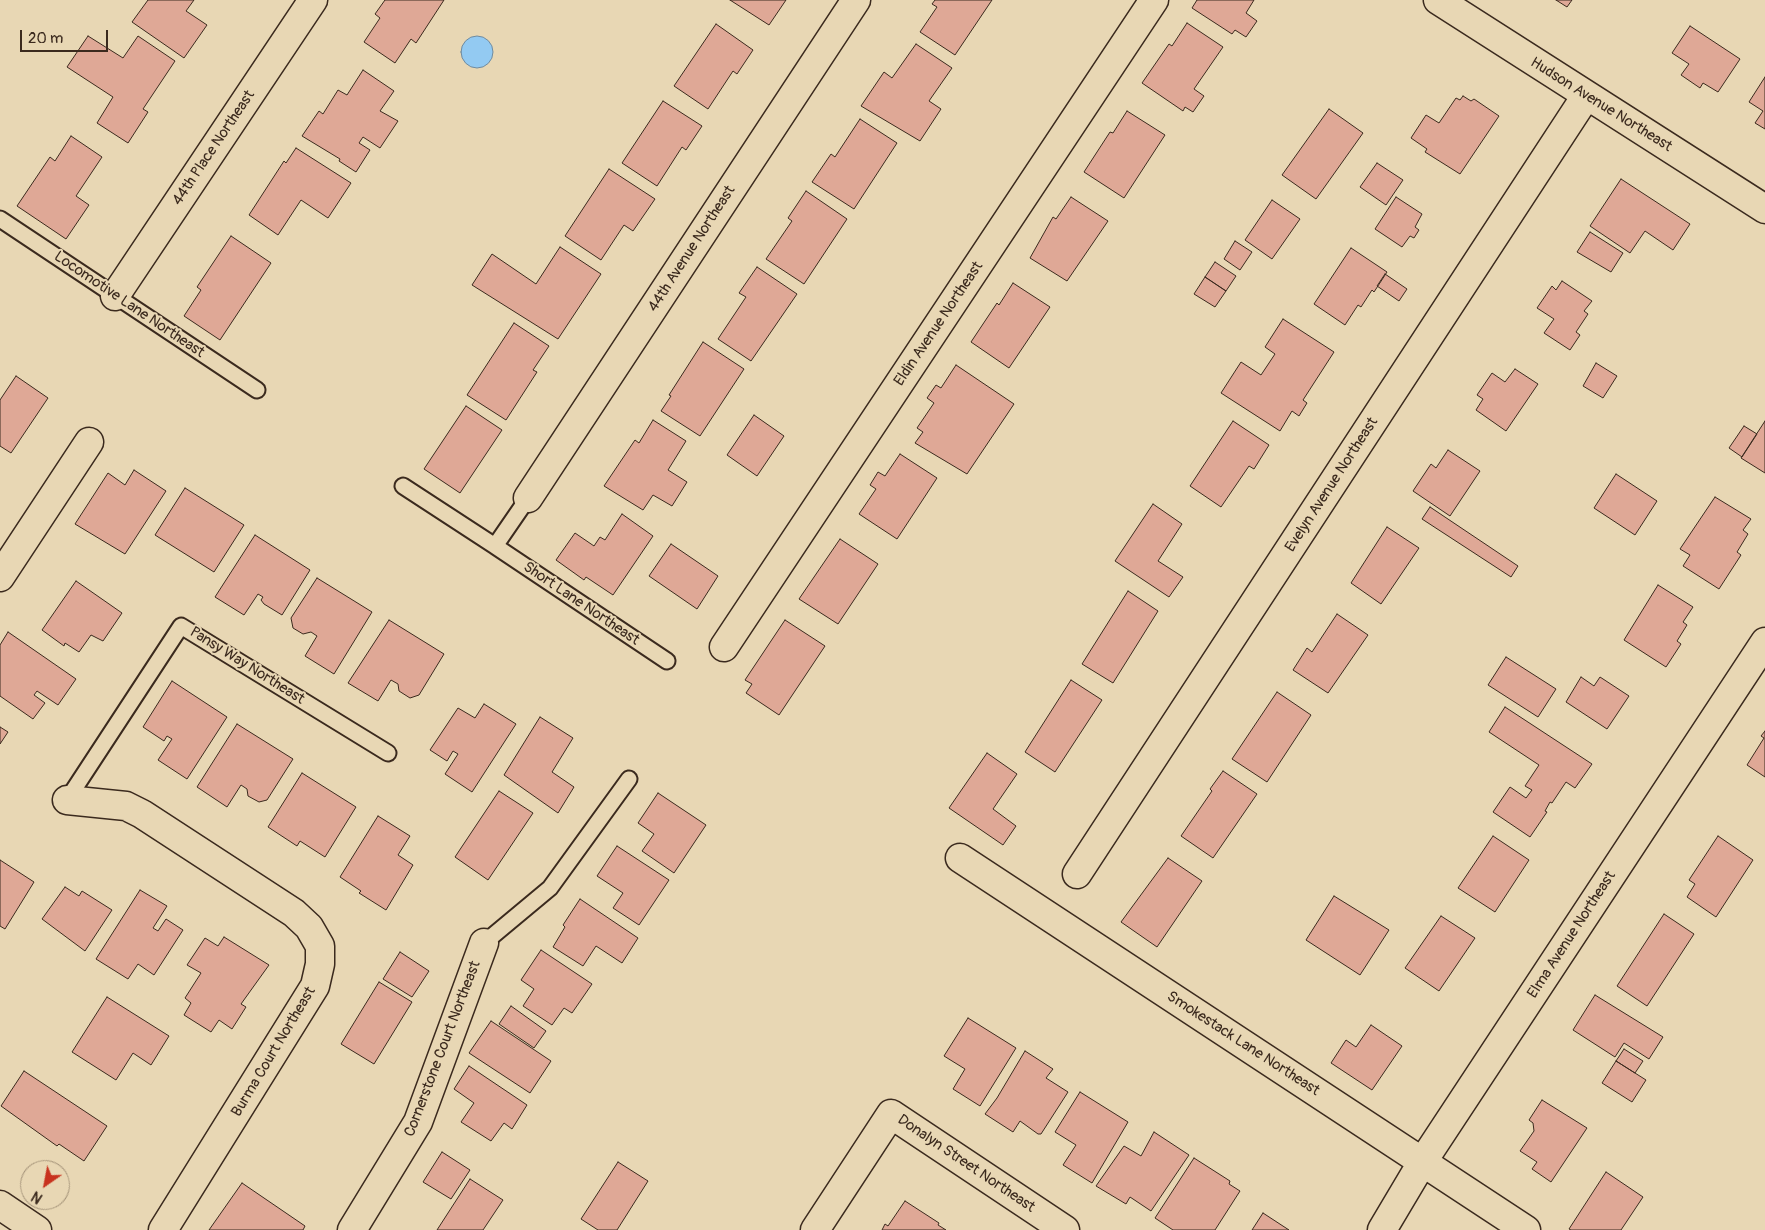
<!DOCTYPE html>
<style>
body{margin:0}
#map{position:relative;width:1765px;height:1230px;overflow:hidden;background:#e8d7b4;font-family:Pangolin,sans-serif}
canvas{display:block}
.north{position:absolute;left:20px;top:1160px;width:50px;height:50px;box-sizing:border-box;background:#e8d7b4;border:1px solid #a39278;border-radius:50%;rotate:213deg;font-size:14px;font-weight:700;line-height:20px;text-align:center;color:#3b2a1e}
.north::after{content:'';display:block;margin:auto;width:18px;height:22px;background:#c8321e;clip-path:polygon(50% 0,100% 100%,50% 72%,0 100%)}
.scale{position:absolute;left:20px;top:30px;width:88px;height:22px;box-sizing:border-box;border:2px solid #3b2a1e;border-top:0;padding-left:6px;font-size:15px;line-height:18px;white-space:nowrap;color:#3b2a1e;-webkit-text-stroke:4px #e8d7b4;paint-order:stroke}
</style>
<div id="map">
<canvas width="1765" height="1230"></canvas>
<div class="north">N</div>
<div class="scale">20 m</div>
</div>
<script>
const context = document.querySelector('canvas').getContext('2d');
context.lineJoin = 'round';
function fillPath(path, color) { context.fillStyle = color; context.fill(path, 'evenodd'); }
const poly = rows => new Path2D(rows.map(r => 'M' + r).join(''));
function trace(path, color, width, dash) { context.strokeStyle = color; context.lineWidth = width; context.lineCap = dash ? 'butt' : 'round'; context.setLineDash(dash || []); context.stroke(path); }
function drawText(font, color, halo, rows, align = 'center') {
  context.font = font + ' Pangolin,sans-serif'; context.lineWidth = 4; context.setLineDash([]); context.textBaseline = 'middle'; context.strokeStyle = halo; context.fillStyle = color; for (const [text, x, y, turn = 0] of rows) {
    context.save(); context.translate(x, y); context.rotate((+turn || 0) * Math.PI / 180); context.textAlign = isNaN(turn) ? turn : align; if (halo) context.strokeText(text, 0, 0); context.fillText(text, 0, 0); context.restore();
  }
}
const water = poly([
 '461 52a16 16 0 1 1 32 0a16 16 0 1 1-32 0Z'
]);
fillPath(water, '#93caf2');
trace(water, '#708a9d', 1);
const building = poly([
 [148,0,194,0,186,11,207,25,184,58,132,22,148,0],
 [385,0,444,0,416,43,411,39,395,63,364,42,380,18,375,14,385,0],
 [730,0,786,0,769,25,730,0],
 [935,0,992,0,955,55,920,32,937,7,932,4,935,0],
 [1197,0,1254,0,1246,13,1257,21,1246,37,1235,30,1232,34,1192,8,1197,0],
 [1556,0,1572,0,1567,7,1556,0],
 [1187,23,1223,47,1194,89,1204,96,1193,112,1185,107,1183,111,1142,83,1169,44,1172,46,1187,23],
 [716,24,753,50,737,74,733,71,708,109,674,86,716,24],
 [1690,26,1740,59,1718,92,1703,83,1700,88,1681,75,1689,64,1672,53,1690,26],
 [88,36,123,58,138,36,175,61,143,109,148,112,128,143,97,123,113,97,67,67,88,36],
 [916,44,952,68,929,101,941,109,920,141,861,106,884,72,892,78,916,44],
 [363,70,394,91,380,111,398,121,380,148,363,137,359,143,370,150,356,172,339,161,340,159,302,136,319,111,323,114,338,90,347,95,363,70],
 [1765,77,1765,129,1755,123,1763,111,1749,102,1765,77],
 [1463,96,1471,101,1474,99,1499,116,1460,174,1425,152,1427,149,1411,138,1426,115,1439,123,1456,98,1460,100,1463,96],
 [663,101,702,126,686,150,682,147,657,186,622,163,663,101],
 [1329,109,1363,133,1316,199,1282,175,1329,109],
 [1127,111,1165,135,1124,198,1084,172,1110,132,1113,133,1127,111],
 [860,119,897,143,854,209,812,182,831,154,835,157,860,119],
 [71,136,102,157,76,196,89,205,66,239,17,206,50,157,55,161,71,136],
 [296,148,351,183,328,218,301,200,278,235,249,215,284,161,286,163,296,148],
 [1377,163,1403,180,1386,205,1360,187,1377,163],
 [609,169,655,199,633,231,624,225,601,260,565,236,609,169],
 [1621,179,1690,224,1673,250,1645,231,1630,253,1590,226,1621,179],
 [806,191,847,219,804,284,766,259,792,221,788,218,806,191],
 [1071,197,1108,221,1067,281,1030,258,1053,217,1056,219,1071,197],
 [1396,197,1422,214,1415,227,1419,230,1414,238,1410,236,1402,247,1375,229,1396,197],
 [1272,200,1300,219,1272,259,1245,240,1272,200],
 [1590,232,1623,253,1611,272,1577,252,1590,232],
 [231,236,271,263,220,340,184,316,201,290,197,287,231,236],
 [1235,241,1252,252,1240,270,1224,259,1235,241],
 [560,247,601,274,558,339,472,285,492,254,536,284,560,247],
 [1351,248,1387,272,1374,292,1372,290,1361,307,1358,305,1345,325,1314,304,1351,248],
 [1215,262,1236,276,1226,291,1205,277,1215,262],
 [757,267,797,294,751,361,718,339,746,297,739,293,757,267],
 [1385,274,1407,289,1399,301,1377,286,1385,274],
 [1205,277,1226,291,1215,307,1194,294,1205,277],
 [1562,281,1592,301,1584,311,1588,314,1576,332,1580,335,1570,350,1544,333,1554,319,1537,308,1552,286,1556,290,1562,281],
 [1013,283,1050,307,1009,368,971,342,997,303,999,305,1013,283],
 [1283,319,1334,352,1303,400,1307,403,1299,416,1292,411,1280,431,1221,393,1241,362,1261,375,1275,354,1265,347,1283,319],
 [514,323,549,346,533,370,537,372,506,420,467,395,514,323],
 [703,342,744,369,700,436,661,411,671,396,669,395,703,342],
 [1596,363,1617,376,1603,398,1583,386,1596,363],
 [956,365,1014,404,967,474,915,443,923,432,917,428,934,403,927,398,936,385,941,388,956,365],
 [1515,369,1538,384,1506,431,1476,410,1483,399,1477,395,1492,373,1505,382,1515,369],
 [16,376,48,398,11,453,0,446,0,400,16,376],
 [466,406,502,430,460,493,424,469,466,406],
 [754,415,784,436,757,476,727,455,754,415],
 [653,420,686,441,668,470,687,482,672,506,653,495,643,510,604,486,635,440,639,443,653,420],
 [1233,421,1269,445,1254,469,1249,466,1221,507,1190,486,1233,421],
 [1765,421,1765,473,1741,458,1765,421],
 [1744,426,1757,434,1742,457,1729,448,1744,426],
 [1448,450,1480,471,1450,516,1413,491,1431,464,1436,468,1448,450],
 [900,454,937,478,897,539,859,514,876,489,870,485,878,472,885,476,900,454],
 [134,470,166,491,125,554,75,524,108,473,125,485,134,470],
 [1616,474,1657,501,1635,535,1594,508,1616,474],
 [185,488,244,525,214,572,155,535,185,488],
 [1715,497,1751,519,1743,530,1748,534,1737,552,1741,555,1719,589,1683,566,1690,555,1680,549,1715,497],
 [1153,504,1182,524,1158,561,1183,577,1169,597,1115,561,1153,504],
 [1430,507,1518,566,1511,577,1422,519,1430,507],
 [622,514,653,536,613,595,586,577,584,580,556,560,575,533,594,546,600,537,605,540,622,514],
 [1387,527,1419,548,1381,604,1351,583,1387,527],
 [255,535,310,570,282,615,264,604,261,600,263,597,258,594,244,615,215,597,255,535],
 [840,539,878,564,838,624,799,599,840,539],
 [671,544,718,576,697,609,649,576,671,544],
 [317,578,372,612,334,674,305,656,317,636,311,632,303,634,293,628,291,618,317,578],
 [76,581,122,613,103,641,91,635,79,652,65,643,64,646,42,630,76,581],
 [1658,585,1693,607,1683,622,1687,625,1677,641,1681,644,1666,667,1624,640,1658,585],
 [1128,591,1158,611,1113,683,1082,664,1128,591],
 [1337,614,1368,635,1328,693,1293,670,1307,648,1312,652,1337,614],
 [389,620,444,654,419,695,410,698,399,691,398,684,391,680,378,701,348,683,389,620],
 [785,620,825,646,779,715,746,693,752,684,745,680,785,620],
 [8,632,76,679,58,705,37,691,34,695,45,703,33,719,0,696,0,645,8,632],
 [1506,657,1556,689,1538,717,1488,685,1506,657],
 [1581,677,1594,686,1600,677,1629,696,1607,729,1566,702,1581,677],
 [1071,680,1102,700,1055,772,1025,752,1071,680],
 [172,681,227,717,187,779,158,760,172,739,167,736,164,741,143,727,172,681],
 [1277,692,1311,715,1267,782,1232,759,1277,692],
 [484,704,516,724,472,792,445,774,458,754,453,751,447,761,430,750,458,708,475,718,484,704],
 [1505,707,1592,764,1575,788,1566,782,1552,803,1550,802,1545,811,1547,812,1530,837,1493,812,1510,787,1526,798,1532,790,1525,786,1539,765,1489,732,1505,707],
 [540,717,573,738,552,772,574,787,558,813,504,775,540,717],
 [237,724,293,759,267,800,259,802,248,796,247,789,241,785,227,807,197,787,237,724],
 [0,727,8,732,0,744,0,727],
 [1765,731,1765,777,1747,765,1764,738,1761,736,1765,731],
 [987,753,1017,774,993,809,1016,826,1003,845,949,808,987,753],
 [1223,771,1257,794,1213,858,1181,836,1212,791,1210,789,1223,771],
 [302,773,356,807,325,857,300,841,297,846,268,827,302,773],
 [499,791,533,813,488,880,455,857,499,791],
 [658,793,706,825,674,873,642,851,654,834,638,823,658,793],
 [378,816,410,836,398,855,413,865,386,910,359,893,361,891,340,877,378,816],
 [1493,836,1529,860,1495,912,1458,888,1493,836],
 [1718,836,1753,860,1716,917,1687,897,1695,884,1689,880,1718,836],
 [617,846,669,880,639,925,613,908,623,893,597,876,617,846],
 [1168,858,1202,881,1157,947,1121,922,1168,858],
 [0,860,34,882,5,929,0,926,0,860],
 [65,887,79,896,82,891,112,910,85,951,42,919,65,887],
 [140,890,167,906,153,928,158,931,166,919,183,930,154,975,138,964,128,979,96,959,140,890],
 [1334,896,1389,930,1360,975,1306,940,1334,896],
 [580,899,638,938,622,963,596,946,583,966,553,947,565,927,563,925,580,899],
 [1664,914,1694,934,1647,1006,1617,986,1664,914],
 [1441,916,1475,938,1439,991,1405,968,1441,916],
 [224,937,269,965,241,1004,246,1007,232,1029,219,1020,211,1032,184,1015,191,1003,185,998,201,973,187,965,205,938,218,946,224,937],
 [541,950,592,984,572,1013,564,1008,552,1025,523,1006,534,989,521,980,541,950],
 [400,952,429,971,412,997,383,979,400,952],
 [379,982,412,1002,374,1064,341,1044,379,982],
 [1595,995,1663,1037,1649,1059,1624,1043,1615,1057,1573,1030,1595,995],
 [107,997,169,1036,151,1065,133,1053,116,1080,72,1052,107,997],
 [511,1006,546,1031,534,1048,499,1024,511,1006],
 [968,1018,1016,1048,980,1106,953,1089,965,1069,944,1056,968,1018],
 [491,1021,551,1061,530,1093,469,1053,491,1021],
 [1371,1025,1402,1046,1372,1090,1331,1063,1346,1040,1356,1047,1371,1025],
 [1624,1049,1643,1061,1635,1073,1616,1061,1624,1049],
 [1025,1051,1053,1069,1046,1078,1068,1092,1041,1134,1038,1134,1020,1121,1013,1132,985,1114,997,1098,1025,1051],
 [1616,1061,1646,1080,1632,1102,1602,1083,1616,1061],
 [469,1066,527,1105,512,1129,504,1123,491,1141,461,1122,474,1103,454,1089,469,1066],
 [24,1071,107,1126,84,1161,59,1144,57,1146,1,1106,24,1071],
 [1080,1092,1128,1122,1092,1183,1063,1165,1076,1145,1055,1132,1080,1092],
 [1542,1100,1587,1128,1551,1182,1532,1169,1537,1162,1520,1151,1534,1131,1533,1123,1529,1120,1542,1100],
 [1154,1132,1189,1155,1151,1211,1130,1197,1126,1204,1096,1186,1124,1146,1141,1156,1154,1132],
 [442,1152,470,1170,451,1199,423,1182,442,1152],
 [1194,1158,1230,1181,1229,1184,1240,1191,1215,1230,1173,1230,1155,1218,1194,1158],
 [618,1162,648,1181,617,1230,598,1230,581,1219,618,1162],
 [1606,1172,1643,1197,1621,1230,1571,1230,1569,1229,1606,1172],
 [470,1179,503,1200,483,1230,437,1230,470,1179],
 [242,1183,305,1226,303,1230,209,1230,242,1183],
 [905,1201,939,1223,938,1225,946,1230,882,1230,885,1224,888,1226,905,1201],
 [1263,1213,1289,1230,1252,1230,1263,1213]
]);
fillPath(building, '#dfa896');
trace(building, '#3b2a1e', 1);
const service = poly([
 [0,219,257,390],
 [403,486,495,546],
 [528,498,495,546,667,661],
 [67,800,181,626,388,753],
 [484,943,550,888,629,779]
]);
const minor = poly([
 [1438,0,1765,209],
 [115,296,313,0],
 [528,498,856,0],
 [0,577,89,442],
 [724,647,1154,0],
 [67,800,126,806,142,814,294,913,309,927,320,946,320,964,315,986,163,1230],
 [960,858,1526,1230],
 [1077,874,1586,96],
 [352,1230,418,1122,484,943],
 [815,1230,891,1114,1065,1230],
 [1382,1230,1423,1161,1765,642]
]);
const tertiary = poly([
 [0,1205,37,1230]
]);
trace(service, '#3b2a1e', 19);
trace(minor, '#3b2a1e', 31);
trace(tertiary, '#3b2a1e', 31);
trace(service, '#e8d7b4', 15);
trace(minor, '#e8d7b4', 28);
trace(tertiary, '#e8d7b4', 28);
drawText('15px', '#3b2a1e', '#e8d7b4', [
 ["Hudson Avenue Northeast",1601,105,32],
 ["44th Place Northeast",214,148,-56],
 ["44th Avenue Northeast",692,249,-57],
 ["Locomotive Lane Northeast",129,305,34],
 ["Eldin Avenue Northeast",939,324,-56],
 ["Evelyn Avenue Northeast",1332,485,-57],
 ["Short Lane Northeast",581,604,34],
 ["Pansy Way Northeast",247,666,32],
 ["Elma Avenue Northeast",1572,935,-57],
 ["Smokestack Lane Northeast",1243,1044,33],
 ["Cornerstone Court Northeast",443,1049,-69],
 ["Burma Court Northeast",274,1052,-59],
 ["Donalyn Street Northeast",966,1164,34]
]);
</script>
